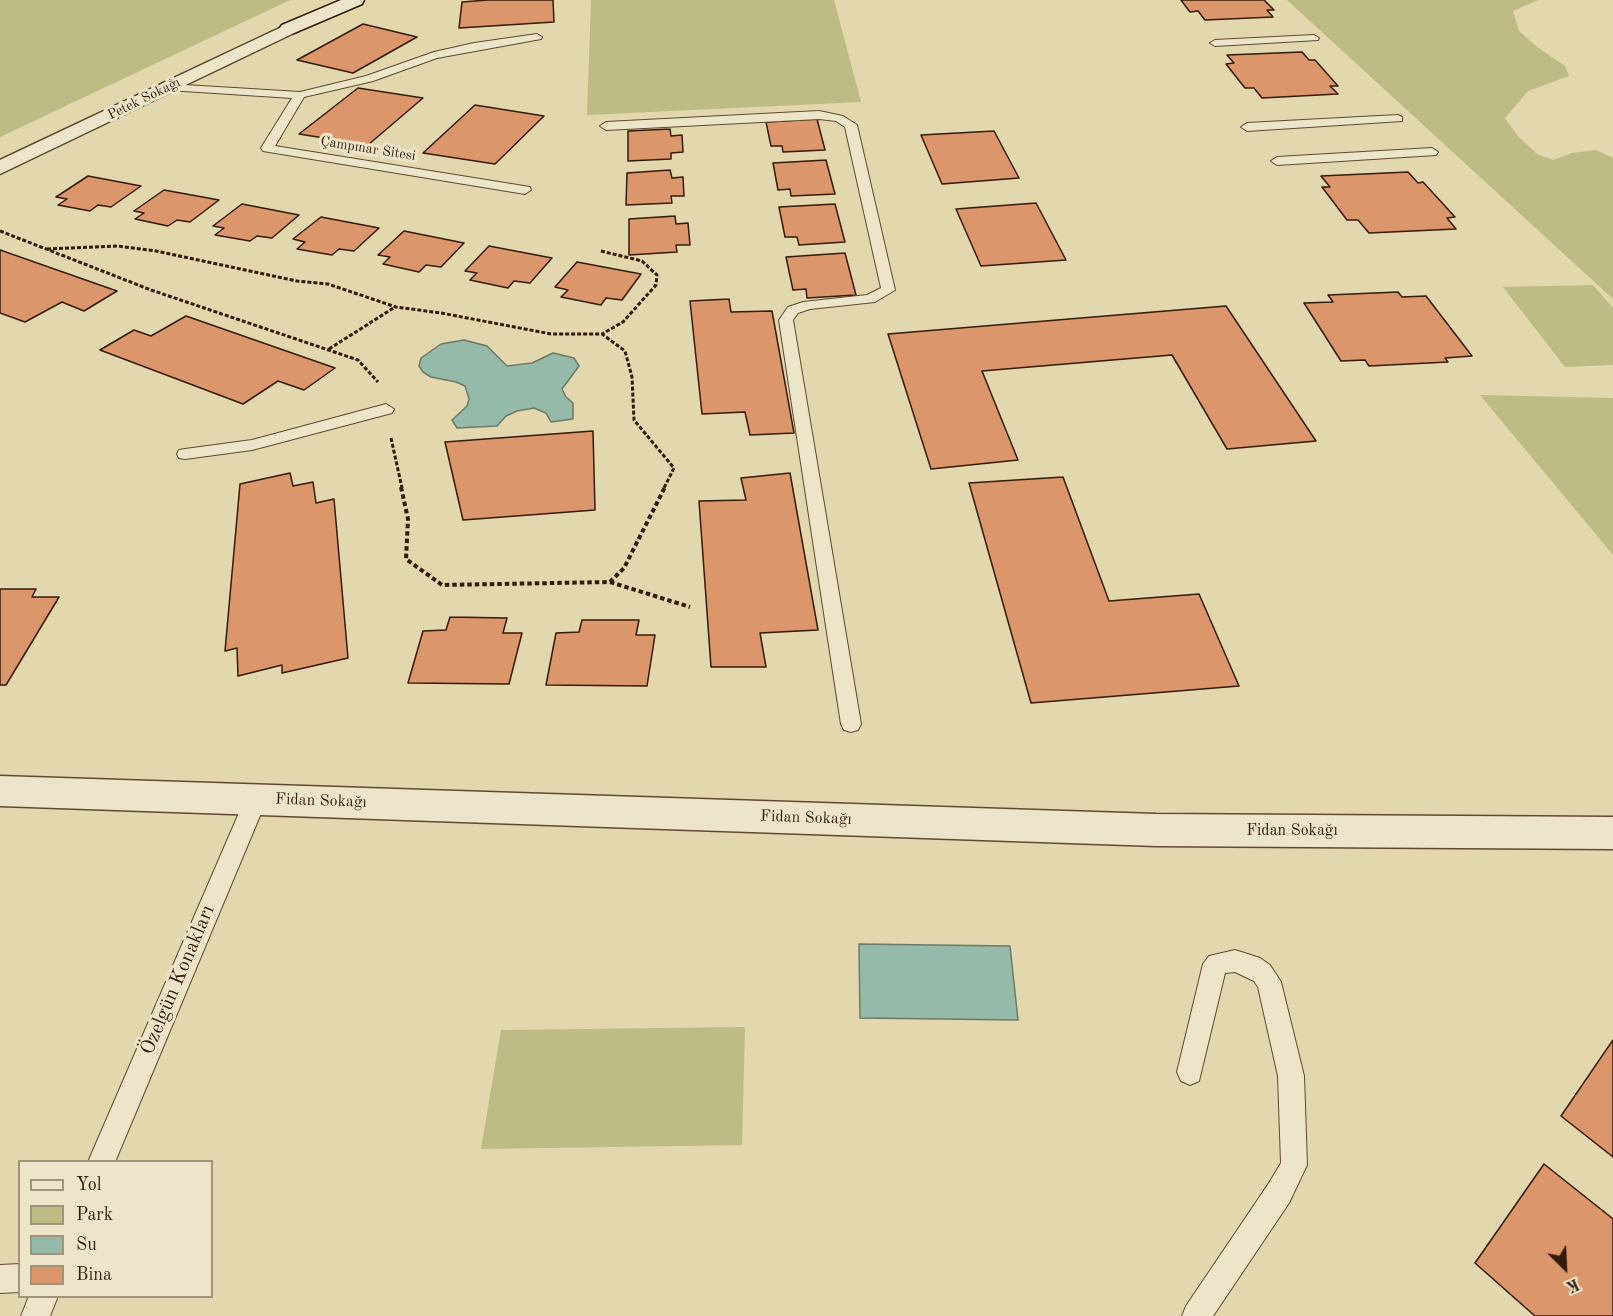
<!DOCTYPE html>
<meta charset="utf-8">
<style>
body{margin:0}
#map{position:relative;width:1613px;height:1316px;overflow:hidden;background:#e2d7ad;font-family:"Old Standard TT",serif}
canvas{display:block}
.legend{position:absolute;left:18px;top:1160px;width:195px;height:138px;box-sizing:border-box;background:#ece5ca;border:2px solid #a2947c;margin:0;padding:8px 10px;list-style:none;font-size:18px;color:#341b07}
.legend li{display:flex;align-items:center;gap:12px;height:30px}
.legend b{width:30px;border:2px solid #a2947c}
.north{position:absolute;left:1535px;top:1238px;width:60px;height:60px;-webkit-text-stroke:4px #ece5ca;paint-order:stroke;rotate:156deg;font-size:16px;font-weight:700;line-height:24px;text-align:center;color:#341b07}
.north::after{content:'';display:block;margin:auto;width:21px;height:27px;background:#341b07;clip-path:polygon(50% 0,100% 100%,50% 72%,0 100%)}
</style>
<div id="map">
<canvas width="1613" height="1316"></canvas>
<ul class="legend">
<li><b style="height:8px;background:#ece5ca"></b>Yol</li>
<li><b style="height:16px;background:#bcbc84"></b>Park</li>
<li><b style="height:16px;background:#95baa9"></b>Su</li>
<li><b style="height:16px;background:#dc966c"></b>Bina</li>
</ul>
<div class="north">K</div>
</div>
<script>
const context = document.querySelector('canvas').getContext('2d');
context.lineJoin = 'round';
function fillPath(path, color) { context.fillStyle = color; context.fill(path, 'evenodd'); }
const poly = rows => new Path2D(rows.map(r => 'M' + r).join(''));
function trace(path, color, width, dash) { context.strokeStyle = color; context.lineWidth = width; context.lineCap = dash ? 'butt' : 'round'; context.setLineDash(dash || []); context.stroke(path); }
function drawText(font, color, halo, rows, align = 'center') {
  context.font = font + ' "Old Standard TT",serif'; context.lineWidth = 6; context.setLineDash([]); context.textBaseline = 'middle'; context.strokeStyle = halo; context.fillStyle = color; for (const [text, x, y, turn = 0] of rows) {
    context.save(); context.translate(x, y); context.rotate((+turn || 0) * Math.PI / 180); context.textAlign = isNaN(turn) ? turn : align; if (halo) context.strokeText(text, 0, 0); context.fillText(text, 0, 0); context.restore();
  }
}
fillPath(poly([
 [0,0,290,0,0,137],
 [591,0,834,0,861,102,587,115],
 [1287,0,1538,0,1513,11,1519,31,1537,47,1565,66,1569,76,1528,91,1505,118,1517,135,1537,154,1553,160,1572,153,1596,150,1613,158,1613,299],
 [1593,285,1613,308,1613,365,1565,367,1503,287],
 [1480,395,1613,398,1613,555],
 [745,1027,742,1145,481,1149,501,1030]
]), '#bcbc84');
const water = poly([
 [464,340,487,346,507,366,532,363,553,353,574,358,579,366,562,389,566,397,573,403,573,419,551,422,546,413,534,408,517,411,506,416,497,426,457,428,452,420,467,406,469,399,465,386,456,382,431,377,423,372,419,366,421,358,441,344,464,340],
 [859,944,1010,946,1018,1020,860,1018,859,944]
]);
fillPath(water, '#95baa9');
trace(water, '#6e7a68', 1.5);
const building = poly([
 [488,0,553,0,554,22,459,28,462,2,488,0],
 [1181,0,1264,0,1274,10,1267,10,1273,17,1205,20,1198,11,1190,12,1181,0],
 [363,24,417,37,353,73,297,60,363,24],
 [1302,52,1309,60,1315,60,1338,86,1330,86,1338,94,1262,98,1254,88,1245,88,1226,64,1234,63,1227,55,1302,52],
 [358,88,423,98,368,145,299,134,358,88],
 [475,105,544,116,495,164,423,153,475,105],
 [817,119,825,150,783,152,782,146,771,146,766,122,817,119],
 [670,129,671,136,682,135,683,152,671,153,671,159,628,161,628,131,670,129],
 [994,131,1019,178,942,184,921,135,994,131],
 [826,160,835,194,791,196,790,189,778,190,773,163,826,160],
 [670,170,672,178,683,177,684,196,671,196,672,203,626,205,627,173,670,170],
 [1408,172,1418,183,1423,182,1455,217,1447,218,1456,229,1369,233,1358,220,1347,220,1322,187,1330,187,1321,176,1408,172],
 [88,176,141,186,111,207,98,205,90,211,58,205,67,199,56,197,88,176],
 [164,190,219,200,190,222,177,220,168,226,135,219,144,213,134,211,164,190],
 [1036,203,1066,260,981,266,956,209,1036,203],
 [242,204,299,215,272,238,257,236,250,241,215,235,224,228,213,226,242,204],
 [835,204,845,242,799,245,797,237,785,237,779,207,835,204],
 [675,216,676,224,688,223,690,245,676,245,677,252,629,255,629,219,675,216],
 [321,217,379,228,354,251,339,249,332,255,297,249,305,242,293,239,321,217],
 [404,231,464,243,441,267,426,265,419,272,383,264,390,257,378,255,404,231],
 [489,246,552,258,530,283,514,281,508,288,470,280,477,273,465,271,489,246],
 [0,250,117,291,84,311,62,302,25,322,0,313,0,250],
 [845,253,856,295,807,298,806,289,793,290,786,257,845,253],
 [577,262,641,274,622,300,606,298,601,305,561,297,568,290,555,287,577,262],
 [1398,292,1402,297,1426,296,1472,356,1445,358,1448,362,1369,366,1365,360,1341,361,1304,303,1333,302,1328,295,1398,292],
 [729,299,731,312,772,311,794,433,750,435,745,412,702,414,690,301,729,299],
 [1226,306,1316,441,1227,449,1172,355,982,371,1018,460,931,469,888,334,1226,306],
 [186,316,335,368,304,390,278,381,243,404,100,350,134,330,151,336,186,316],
 [593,431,595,510,463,520,445,442,593,431],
 [290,473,293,486,313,482,316,503,334,499,348,658,282,673,282,665,238,676,237,648,225,651,240,484,290,473],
 [790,473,818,630,760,633,766,667,711,667,699,501,746,500,741,478,790,473],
 [1063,477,1109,601,1199,594,1239,686,1031,703,969,483,1063,477],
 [0,589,36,589,32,597,59,597,6,685,0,685,0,589],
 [450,617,507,618,503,633,522,633,509,684,408,683,423,631,446,630,450,617],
 [582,620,639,620,636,635,655,635,647,686,546,685,556,633,579,632,582,620],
 [1613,1040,1613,1157,1561,1116,1613,1040],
 [1544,1164,1613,1219,1613,1316,1535,1316,1475,1263,1544,1164]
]);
fillPath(building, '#dc966c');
trace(building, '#341b07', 1.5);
const lane = poly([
 [537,34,542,37,541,39,437,58,373,81,304,97,275,146,530,187,531,190,525,194,263,151,261,148,292,98,168,90,162,87,168,84,300,92,366,76,434,52,474,43,537,34],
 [1314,35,1319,38,1318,40,1215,46,1210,43,1215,40,1314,35],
 [819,111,843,116,857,125,895,290,875,302,810,309,798,313,793,320,861,724,858,730,851,732,844,730,841,724,779,320,788,307,803,302,867,295,881,288,845,127,836,121,819,119,606,130,600,126,606,122,819,111],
 [1398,115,1402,117,1402,121,1247,131,1241,127,1247,123,1398,115],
 [1432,148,1438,152,1436,155,1277,165,1271,161,1277,157,1432,148],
 [386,404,394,409,392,413,252,450,185,459,179,458,177,454,179,450,185,449,252,440,386,404],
 [256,790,264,793,267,799,115,1162,88,1162,245,799,248,793,256,790],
 [1235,950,1260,958,1270,965,1281,982,1304,1076,1307,1165,1289,1203,1213,1316,1182,1316,1186,1306,1269,1183,1281,1163,1278,1076,1258,987,1254,981,1235,972,1225,973,1199,1081,1190,1085,1181,1081,1177,1072,1203,964,1209,956,1235,950],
 [20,1264,20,1292,0,1293,0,1265,20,1264],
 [29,1296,58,1296,50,1316,21,1316,29,1296]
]);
const street = poly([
 [288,24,294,25,297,29,294,33,0,174,0,160,288,24],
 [0,776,1156,814,1613,817,1613,849,1156,846,0,806,0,776]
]);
const secondary = poly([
 [341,0,364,0,362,4,294,33,282,33,279,29,282,25,341,0]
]);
trace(lane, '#604a30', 2);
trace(street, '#604a30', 3);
trace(secondary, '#341b07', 3);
trace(poly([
 [0,231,151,290,358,360,378,382],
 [47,249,118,246,156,251,297,281,328,284,396,307,441,313,551,334,602,334,625,351,632,377,634,420,674,468,664,488],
 [601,251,642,261,657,275,656,285,623,322,602,334],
 [329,349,395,307],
 [391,438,402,488]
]), '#341b07', 3, [4, 2]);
trace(poly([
 [401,487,408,519,406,559,442,585,610,582,624,568,665,487],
 [610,582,690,607]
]), '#341b07', 4, [4.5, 3]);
fillPath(lane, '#ece5ca');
fillPath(street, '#ece5ca');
fillPath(secondary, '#ece5ca');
drawText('14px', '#341b07', '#ece5ca', [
 ["Petek Sokağı",144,99,-26],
 ["Çampınar Sitesi",368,149,9]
]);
drawText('16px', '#341b07', '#ece5ca', [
 ["Fidan Sokağı",321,801,2],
 ["Fidan Sokağı",806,818,2],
 ["Fidan Sokağı",1292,831]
]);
drawText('20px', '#341b07', '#ece5ca', [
 ["Özelgün Konakları",178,980,-67]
]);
</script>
